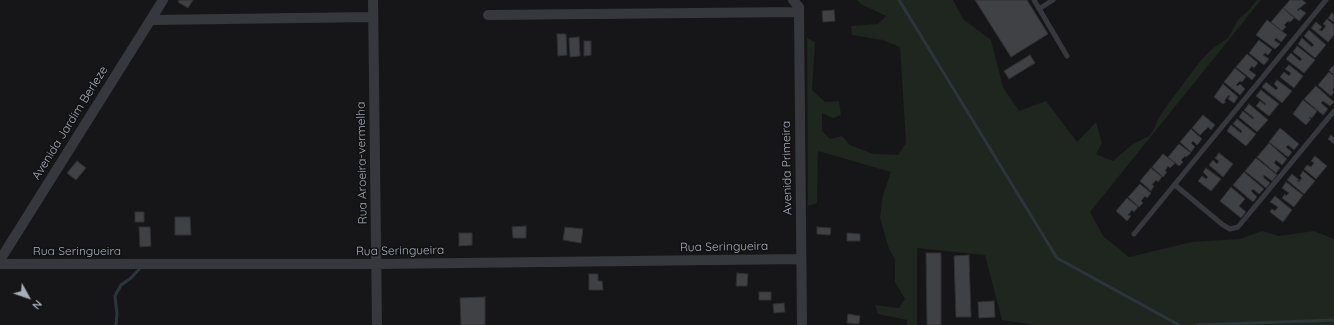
<!DOCTYPE html>
<style>
body{margin:0}
#map{position:relative;width:1334px;height:325px;overflow:hidden;background:#161618;font-family:Quicksand,sans-serif}
canvas{display:block}
.north{position:absolute;left:8px;top:277px;width:40px;height:40px;-webkit-text-stroke:3px #111113;paint-order:stroke;rotate:130deg;font-size:11px;font-weight:700;line-height:16px;text-align:center;color:#a8adb8}
.north::after{content:'';display:block;margin:auto;width:14px;height:18px;background:#a8adb8;clip-path:polygon(50% 0,100% 100%,50% 72%,0 100%)}
</style>
<div id="map">
<canvas width="1334" height="325"></canvas>
<div class="north">N</div>
</div>
<script>
const context = document.querySelector('canvas').getContext('2d');
context.lineJoin = 'round';
function fillPath(path, color) { context.fillStyle = color; context.fill(path, 'evenodd'); }
const poly = rows => new Path2D(rows.map(r => 'M' + r).join(''));
function trace(path, color, width, dash) { context.strokeStyle = color; context.lineWidth = width; context.lineCap = dash ? 'butt' : 'round'; context.setLineDash(dash || []); context.stroke(path); }
function drawText(font, color, halo, rows, align = 'center') {
  context.font = font + ' Quicksand,sans-serif'; context.lineWidth = 3; context.setLineDash([]); context.textBaseline = 'middle'; context.strokeStyle = halo; context.fillStyle = color; for (const [text, x, y, turn = 0] of rows) {
    context.save(); context.translate(x, y); context.rotate((+turn || 0) * Math.PI / 180); context.textAlign = isNaN(turn) ? turn : align; if (halo) context.strokeText(text, 0, 0); context.fillText(text, 0, 0); context.restore();
  }
}
fillPath(poly([
 [857,0,953,0,963,19,991,40,1003,87,1019,111,1046,101,1077,142,1096,122,1102,143,1096,154,1113,161,1133,144,1149,136,1155,127,1158,119,1166,107,1201,60,1212,49,1228,38,1238,20,1248,11,1257,0,1261,0,1090,212,1103,236,1129,257,1192,242,1240,239,1262,231,1279,236,1314,231,1334,239,1334,325,1035,325,1002,320,985,255,917,248,917,325,907,325,907,320,878,314,875,305,899,308,905,299,895,282,895,259,889,249,880,218,883,195,891,172,818,151,817,203,808,206,807,38,815,42,812,90,825,102,839,101,841,115,833,118,822,113,822,131,830,139,842,136,850,145,873,154,898,155,906,143,900,47,883,40,852,35,851,26,878,24,886,16,861,4]
]), '#1e261f');
trace(poly([
 [899,0,1057,258,1179,325],
 [116,325,117,314,115,296,121,285,131,278,142,266],
 [1198,325,1334,320]
]), '#2c353c', 3);
const building = poly([
 [179,0,193,0,188,8,178,2,179,0],
 [975,0,1027,0,1048,34,1011,57,975,0],
 [1290,0,1302,0,1306,3,1297,10,1298,11,1300,9,1306,13,1299,21,1283,8,1290,0],
 [1283,8,1294,18,1290,22,1288,21,1284,25,1286,27,1282,31,1271,22,1283,8],
 [834,10,835,21,823,22,822,11,834,10],
 [1332,13,1334,15,1334,22,1328,18,1332,13],
 [1327,19,1334,25,1334,35,1328,42,1311,28,1316,22,1322,27,1319,30,1322,31,1326,26,1323,24,1327,19],
 [1267,20,1287,35,1281,42,1276,38,1274,40,1280,44,1275,49,1256,35,1267,20],
 [1309,30,1326,45,1315,58,1298,44,1302,38,1312,47,1314,45,1304,36,1309,30],
 [557,34,566,34,567,55,558,56,557,34],
 [579,37,580,56,570,57,569,38,579,37],
 [1259,40,1272,50,1268,55,1265,53,1263,55,1269,59,1264,65,1249,53,1259,40],
 [584,41,591,41,591,55,584,56,584,41],
 [1297,46,1315,60,1304,73,1286,59,1291,53,1300,61,1302,59,1293,52,1297,46],
 [1247,54,1258,63,1254,68,1252,66,1249,70,1256,75,1252,80,1236,67,1247,54],
 [1030,55,1035,63,1009,79,1004,71,1030,55],
 [1289,65,1303,76,1294,88,1280,77,1284,72,1289,76,1291,73,1285,69,1289,65],
 [1334,65,1334,75,1329,70,1334,65],
 [1235,68,1246,77,1242,82,1240,81,1236,85,1238,86,1240,84,1245,89,1240,95,1224,82,1235,68],
 [1329,72,1334,76,1334,88,1332,90,1334,92,1331,96,1318,85,1329,72],
 [1277,80,1292,91,1282,103,1262,87,1266,82,1276,90,1278,88,1274,84,1277,80],
 [1223,84,1238,97,1234,103,1228,99,1230,96,1229,95,1224,101,1226,102,1223,104,1214,97,1223,84],
 [1316,86,1334,102,1330,106,1323,101,1321,103,1328,109,1323,115,1304,99,1316,86],
 [1261,90,1279,104,1269,116,1256,106,1260,101,1265,105,1266,104,1256,96,1261,90],
 [1303,100,1317,111,1312,118,1310,117,1309,118,1311,119,1306,125,1293,114,1303,100],
 [1249,104,1268,120,1257,132,1239,117,1243,111,1253,119,1254,118,1244,110,1249,104],
 [1203,115,1215,125,1211,130,1208,127,1200,135,1192,128,1203,115],
 [1237,119,1256,134,1246,146,1227,131,1231,125,1241,133,1242,131,1233,124,1237,119],
 [1280,128,1299,144,1294,150,1288,145,1286,147,1292,152,1288,157,1269,142,1280,128],
 [1191,129,1202,139,1197,145,1193,141,1191,143,1195,147,1191,152,1180,142,1191,129],
 [1331,135,1334,138,1334,144,1328,139,1331,135],
 [1269,143,1287,159,1282,165,1276,160,1274,163,1280,168,1276,173,1257,157,1269,143],
 [1179,144,1191,153,1186,157,1185,156,1181,160,1183,162,1179,166,1168,157,1179,144],
 [1219,153,1233,164,1223,177,1209,165,1213,160,1217,164,1219,161,1215,158,1219,153],
 [1163,154,1175,163,1170,168,1168,166,1165,171,1167,172,1163,177,1152,167,1163,154],
 [1315,156,1327,166,1316,179,1304,169,1307,165,1311,167,1314,163,1311,161,1315,156],
 [1256,158,1277,175,1272,181,1264,175,1263,177,1270,183,1266,188,1245,171,1256,158],
 [77,161,86,168,76,180,67,173,77,161],
 [1151,168,1162,177,1158,182,1156,180,1152,185,1154,186,1151,191,1140,181,1151,168],
 [1206,168,1221,179,1211,191,1198,181,1202,176,1206,179,1208,177,1203,172,1206,168],
 [1303,171,1315,181,1304,194,1287,180,1292,174,1299,180,1297,181,1299,182,1302,178,1300,176,1303,171],
 [1244,172,1264,189,1259,194,1253,189,1251,191,1257,197,1253,202,1233,185,1244,172],
 [1286,182,1303,195,1294,207,1282,198,1285,194,1286,196,1289,193,1282,188,1286,182],
 [1140,184,1151,193,1147,198,1145,196,1141,201,1143,203,1139,207,1128,197,1140,184],
 [1231,187,1245,199,1239,206,1246,212,1241,218,1220,201,1231,187],
 [1275,196,1292,210,1283,222,1270,212,1272,209,1275,211,1278,207,1270,202,1275,196],
 [1127,198,1138,207,1134,212,1132,210,1128,215,1131,216,1127,221,1116,211,1127,198],
 [135,212,144,212,144,222,135,222,135,212],
 [175,217,190,217,191,235,175,235,175,217],
 [526,226,526,238,513,238,512,227,526,226],
 [139,227,150,227,151,246,140,247,139,227],
 [565,227,583,229,581,243,563,240,565,227],
 [817,227,831,228,830,235,817,234,817,227],
 [459,233,472,233,472,245,459,246,459,233],
 [847,233,860,234,860,241,847,241,847,233],
 [926,253,941,253,941,325,927,325,926,253],
 [969,255,971,317,956,317,954,256,969,255],
 [737,273,748,274,747,286,736,286,737,273],
 [589,274,598,274,598,281,602,281,603,290,589,290,589,274],
 [759,292,771,292,771,300,759,300,759,292],
 [485,297,485,325,461,325,460,298,485,297],
 [994,301,995,317,979,318,978,302,994,301],
 [784,303,785,312,774,313,773,304,784,303],
 [848,314,860,316,859,324,847,323,848,314]
]);
fillPath(building, '#404145');
trace(building, '#303034', 1);
trace(poly([
 [1034,0,1067,56],
 [1039,9,1053,0],
 [1175,185,1223,225,1230,229,1238,227,1334,111],
 [1134,234,1326,0]
]), '#37383d', 5);
trace(poly([
 [373,0,377,325],
 [793,0,799,7,799,12,802,325],
 [488,15,799,12],
 [151,20,373,17],
 [0,260,163,0],
 [0,264,377,264,801,259]
]), '#37383d', 10);
drawText('12px', '#a8adb8', '#111113', [
 ["Avenida Jardim Berleze",70,123,-58],
 ["Rua Aroeira-vermelha",362,163,-91],
 ["Avenida Primeira",787,168,-91],
 ["Rua Seringueira",724,247,-1],
 ["Rua Seringueira",77,251],
 ["Rua Seringueira",400,251,-1]
]);
</script>
